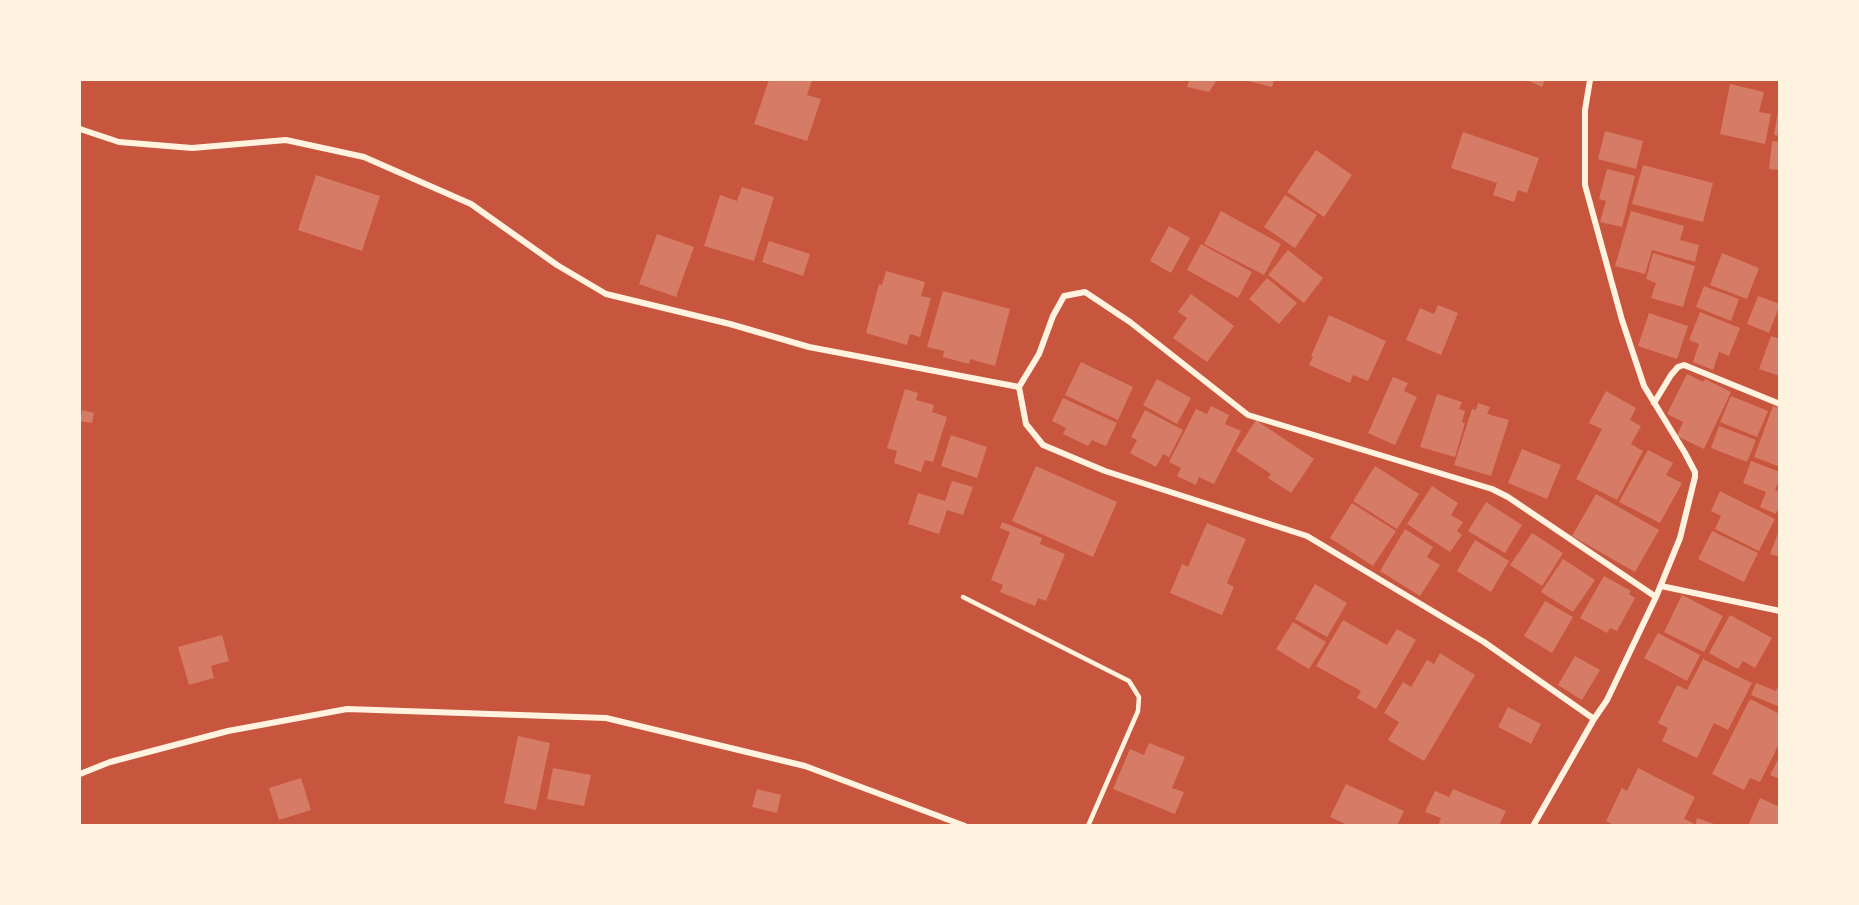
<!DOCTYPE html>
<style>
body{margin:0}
#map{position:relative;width:1859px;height:905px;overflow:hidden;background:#c8553d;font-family:Jost,sans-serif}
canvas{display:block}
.frame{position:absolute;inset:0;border:81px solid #fff3e0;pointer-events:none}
</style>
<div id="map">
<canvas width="1859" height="905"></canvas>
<div class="frame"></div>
</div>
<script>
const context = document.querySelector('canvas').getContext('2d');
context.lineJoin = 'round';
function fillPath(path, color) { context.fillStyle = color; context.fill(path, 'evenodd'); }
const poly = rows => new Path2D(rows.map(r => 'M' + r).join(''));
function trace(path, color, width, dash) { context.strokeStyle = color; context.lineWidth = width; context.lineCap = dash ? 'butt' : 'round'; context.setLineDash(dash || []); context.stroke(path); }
fillPath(poly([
 [769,80,812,80,807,95,821,99,807,141,754,124],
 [1189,80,1217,80,1209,92,1187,87],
 [1244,80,1274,80,1272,87],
 [1527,80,1545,80,1542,87],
 [1730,84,1764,92,1759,112,1771,114,1765,144,1720,134],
 [1778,112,1780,112,1780,136,1774,135],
 [1605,131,1643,141,1636,169,1598,159],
 [1463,132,1539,158,1527,193,1518,190,1514,202,1493,195,1497,183,1451,168],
 [1772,141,1780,142,1780,170,1769,169],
 [1316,150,1352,175,1324,217,1287,192],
 [1643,165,1713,183,1703,222,1632,204],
 [1607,169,1635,176,1622,227,1600,222,1606,201,1599,199],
 [316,175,380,196,362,251,298,230],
 [742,187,774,197,754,261,704,246,720,195,737,201],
 [1285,195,1317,215,1295,248,1264,227],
 [1221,211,1281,244,1264,275,1204,244],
 [1631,211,1684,226,1680,240,1699,245,1695,262,1652,250,1645,274,1615,266],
 [1169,226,1190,238,1171,273,1150,261],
 [657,234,694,247,676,297,639,284],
 [769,241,810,254,803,276,762,262],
 [1201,244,1252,272,1238,298,1187,270],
 [1288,250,1323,278,1304,303,1268,275],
 [1653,253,1695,266,1683,307,1651,298,1656,283,1646,279],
 [1722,253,1759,268,1747,299,1710,285],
 [886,271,925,282,921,296,931,298,920,337,910,334,907,345,866,333,879,284,882,285],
 [1267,278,1297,303,1279,324,1249,299],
 [1704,286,1739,299,1731,321,1696,307],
 [943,291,1010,309,995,366,970,359,969,364,943,357,944,351,927,347],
 [1191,294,1234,326,1207,362,1173,338,1187,318,1178,312],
 [1758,296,1780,304,1769,333,1747,324],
 [1438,305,1458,313,1441,355,1406,340,1420,308,1434,314],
 [1700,312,1740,328,1729,356,1719,352,1713,370,1693,362,1699,344,1689,340],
 [1649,313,1688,326,1677,359,1638,346],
 [1329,315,1386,341,1368,381,1353,375,1350,383,1309,365,1313,357,1311,356],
 [1771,336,1780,339,1780,376,1759,369],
 [1081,362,1133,387,1118,420,1065,395],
 [1687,374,1703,382,1705,379,1731,392,1704,449,1677,436,1683,422,1667,414],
 [1393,377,1408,383,1404,391,1417,397,1395,445,1368,433],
 [1157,379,1191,398,1177,424,1143,405],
 [905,389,918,393,916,400,934,405,932,412,947,417,933,462,925,460,921,472,894,463,897,451,887,448],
 [1606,391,1636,408,1630,420,1641,426,1631,444,1643,451,1617,500,1576,479,1602,429,1589,423],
 [1437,394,1462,402,1459,409,1465,411,1462,422,1465,423,1455,457,1420,447],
 [1731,396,1768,411,1757,437,1720,422],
 [1063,398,1117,423,1106,446,1092,440,1088,446,1063,434,1066,428,1052,421],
 [1478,403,1490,407,1487,414,1509,420,1491,476,1454,465,1472,409,1476,410],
 [1211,406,1229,415,1225,424,1241,431,1214,484,1199,477,1196,485,1177,476,1181,468,1169,462,1196,409,1207,414],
 [1773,406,1780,408,1780,467,1754,457],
 [82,410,94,413,92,423,80,421],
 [1145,410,1183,430,1169,457,1163,454,1156,467,1130,453,1137,440,1131,437],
 [1256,420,1314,459,1291,493,1268,478,1271,474,1236,451],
 [1719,426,1756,440,1747,462,1711,448],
 [951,435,987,447,977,478,941,466],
 [1522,449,1561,465,1547,499,1508,483],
 [1648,450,1673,463,1666,475,1682,483,1660,523,1619,502],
 [1751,461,1780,472,1780,478,1775,490,1780,492,1780,505,1776,514,1760,507,1766,492,1743,483],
 [1036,466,1117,502,1093,557,1012,521],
 [1375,466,1419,494,1397,529,1353,501],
 [952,481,973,487,963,515,947,510,939,534,908,524,918,493,945,501],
 [1432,486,1458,503,1451,515,1463,522,1457,531,1462,535,1450,552,1407,524],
 [1720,491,1775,519,1759,551,1715,529,1721,516,1711,511],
 [1596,494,1659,530,1635,572,1572,536],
 [1486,502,1522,525,1505,553,1468,531],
 [1352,503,1396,531,1373,566,1330,538],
 [1002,522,1042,538,1040,544,1065,554,1046,601,1038,598,1035,606,1000,592,1003,585,991,580,1010,532,1000,528],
 [1207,523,1246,539,1227,583,1234,587,1222,615,1170,593,1182,564,1188,567],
 [1780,528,1780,557,1770,554],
 [1405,529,1433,547,1427,557,1440,565,1420,596,1380,571],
 [1712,531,1758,553,1744,582,1698,559],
 [1532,533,1563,553,1542,586,1510,565],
 [1475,540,1509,561,1491,592,1457,571],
 [1563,559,1595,580,1573,612,1541,592],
 [1604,576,1631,591,1629,594,1635,598,1617,631,1610,628,1607,633,1580,618],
 [1315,584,1347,603,1327,637,1295,619],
 [1682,595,1723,616,1704,652,1664,632],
 [1545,601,1573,617,1552,653,1524,636],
 [1730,615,1772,638,1755,668,1743,661,1738,669,1709,653],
 [1343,620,1387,645,1397,629,1416,640,1376,709,1357,698,1361,691,1316,666],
 [1293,622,1326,642,1309,669,1276,649],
 [1658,633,1700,655,1687,681,1644,658],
 [222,635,229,661,211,666,214,678,189,685,178,647],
 [1440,653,1475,675,1424,761,1388,740,1399,722,1384,713,1403,682,1411,687,1427,660,1434,664],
 [1575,656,1600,670,1582,700,1558,685],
 [1703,659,1752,683,1728,730,1714,723,1697,758,1662,741,1668,728,1658,723,1677,685,1687,690],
 [1780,681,1780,707,1751,695,1756,683,1776,691],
 [1750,699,1780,714,1780,742,1760,782,1750,778,1744,790,1712,774],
 [1508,707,1541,724,1531,744,1498,727],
 [518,736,550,743,536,810,504,803],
 [1149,743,1185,757,1172,788,1184,792,1175,814,1113,789,1130,749,1144,755],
 [1780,756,1780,779,1770,775],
 [553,768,591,775,584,806,547,799],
 [1638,768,1695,797,1684,819,1693,823,1692,826,1615,826,1606,821,1622,788,1627,791],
 [301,778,311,810,279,820,269,788],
 [1346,784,1404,811,1397,826,1350,826,1330,817],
 [757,789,781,795,777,813,752,807],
 [1453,789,1506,811,1499,826,1438,826,1441,818,1425,812,1435,791,1449,797],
 [1760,798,1780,807,1780,826,1748,826],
 [1697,818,1717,825,1717,826,1695,826]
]), '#d67c66');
trace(poly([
 [963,597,1129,681,1139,697,1138,711,1088,826]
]), '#fff3e0', 4.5);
trace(poly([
 [80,129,119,142,192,148,286,140,364,157,471,204,557,265,606,294,730,324,809,347,1019,387,1039,354,1053,316,1064,296,1085,292,1130,322,1248,415,1492,489,1508,497,1656,597],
 [1019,387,1026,424,1043,445,1105,471,1307,536,1484,642,1594,719],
 [1654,403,1671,375,1678,367,1684,365,1780,404],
 [1661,586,1780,611],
 [80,774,110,762,228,731,347,709,606,718,805,766,965,826],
 [1533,826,1594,719,1607,700,1656,597,1680,538,1695,477,1695,472,1685,453,1644,386,1622,320,1585,185,1585,110,1590,80]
]), '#fff3e0', 6);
</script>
